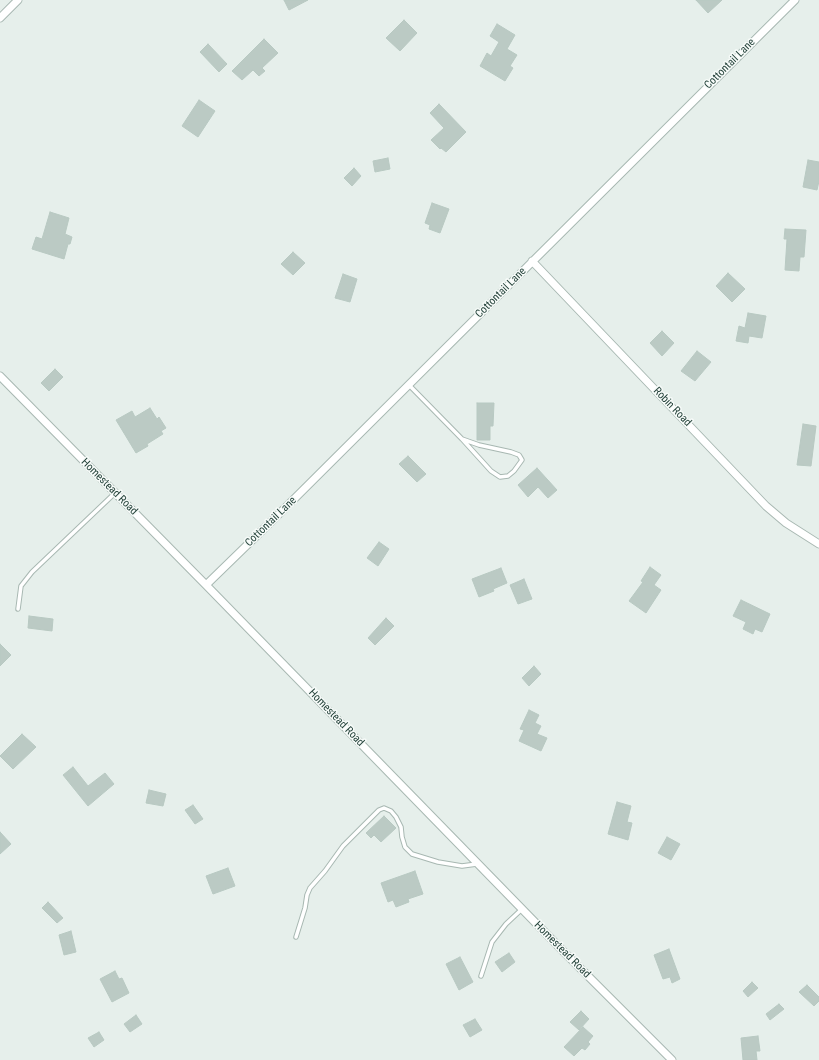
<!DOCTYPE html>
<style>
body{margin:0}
canvas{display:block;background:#e6efeb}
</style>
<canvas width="819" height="1060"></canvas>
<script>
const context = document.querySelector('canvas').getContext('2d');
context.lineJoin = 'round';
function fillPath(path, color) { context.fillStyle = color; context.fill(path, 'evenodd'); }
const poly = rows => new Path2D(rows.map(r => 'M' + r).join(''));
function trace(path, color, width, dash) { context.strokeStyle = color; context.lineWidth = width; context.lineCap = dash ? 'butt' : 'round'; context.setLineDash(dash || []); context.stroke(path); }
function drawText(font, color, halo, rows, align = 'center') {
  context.font = font + ' "Roboto Condensed",sans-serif'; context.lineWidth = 3; context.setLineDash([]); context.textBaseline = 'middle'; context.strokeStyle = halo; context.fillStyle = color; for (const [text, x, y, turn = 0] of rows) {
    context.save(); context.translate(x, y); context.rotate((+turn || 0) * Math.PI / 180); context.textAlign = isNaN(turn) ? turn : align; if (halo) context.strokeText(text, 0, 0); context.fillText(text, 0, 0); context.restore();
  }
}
const building = poly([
 [284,0,308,0,289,10,284,0],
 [696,0,722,0,708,13,696,0],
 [404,20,417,33,400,51,386,38,404,20],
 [497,24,515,35,507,49,517,55,510,66,513,68,505,81,480,66,487,53,491,56,499,42,490,36,497,24],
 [264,39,278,53,262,68,265,71,259,76,253,70,242,80,232,71,264,39],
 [208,44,227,64,219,72,200,52,208,44],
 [199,100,215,111,198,137,182,126,199,100],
 [439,104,466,132,446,152,441,148,440,149,431,140,444,128,430,113,439,104],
 [388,158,390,169,375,172,373,161,388,158],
 [808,160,819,162,819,181,817,190,803,187,808,160],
 [354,168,361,176,352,186,344,178,354,168],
 [432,203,449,209,440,233,429,229,430,225,425,223,432,203],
 [50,212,69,218,65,234,72,237,70,244,68,244,64,259,32,249,36,237,42,239,50,212],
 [785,229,806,230,804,257,800,257,799,271,785,270,787,239,784,239,785,229],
 [293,252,305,263,293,275,281,264,293,252],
 [728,273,745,289,732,302,716,286,728,273],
 [343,274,357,279,350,302,335,298,343,274],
 [748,313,766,316,762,338,749,336,748,343,736,341,739,326,745,328,748,313],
 [662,331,674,343,662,356,650,343,662,331],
 [697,351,711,362,695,381,681,371,697,351],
 [55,369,63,377,49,391,41,383,55,369],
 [477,403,494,403,493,426,490,426,490,440,477,440,477,403],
 [150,408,157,419,159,417,166,428,161,431,163,434,147,444,148,446,136,453,116,420,132,411,135,417,150,408],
 [803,424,816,426,811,466,797,465,803,424],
 [408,456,426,474,417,482,399,464,408,456],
 [537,468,557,490,548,498,538,487,528,497,518,485,537,468],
 [379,542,389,549,378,566,367,558,379,542],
 [650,567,661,575,654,585,661,590,646,613,629,601,643,582,641,581,650,567],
 [501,568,507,583,493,589,494,591,479,597,472,579,501,568],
 [524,579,532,599,518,604,510,585,524,579],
 [741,600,770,614,762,632,755,629,753,634,743,629,746,622,733,616,741,600],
 [29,616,53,619,52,631,28,628,29,616],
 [386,618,394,626,375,645,368,638,386,618],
 [0,644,11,655,0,666,0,644],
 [534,666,541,674,529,686,522,678,534,666],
 [529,710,539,715,535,723,541,726,537,734,547,738,541,751,519,741,524,730,520,729,529,710],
 [22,734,36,747,13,769,0,756,22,734],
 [73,767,88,786,105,773,114,784,88,806,63,775,73,767],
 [149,790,166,794,163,806,146,803,149,790],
 [617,802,631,806,627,822,632,823,628,840,608,834,617,802],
 [193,805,203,819,195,824,185,810,193,805],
 [384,816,396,828,381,842,374,835,371,838,366,833,384,816],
 [0,832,11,844,0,854,0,832],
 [667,837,680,844,671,860,658,853,667,837],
 [228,868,235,886,213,894,206,876,228,868],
 [415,871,423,894,408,899,409,902,396,907,393,900,388,902,381,883,415,871],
 [48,902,63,918,57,923,42,908,48,902],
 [71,931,76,952,64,955,59,935,71,931],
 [669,949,680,979,672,983,670,977,663,979,654,955,669,949],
 [509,953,515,962,502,972,495,962,509,953],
 [460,957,473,982,459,990,446,964,460,957],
 [115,971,119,979,122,978,129,993,112,1002,100,979,115,971],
 [752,982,758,988,748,997,743,991,752,982],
 [807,985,819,997,819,1001,814,1006,799,992,807,985],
 [779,1004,784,1009,770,1020,766,1014,779,1004],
 [581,1011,589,1019,579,1030,570,1022,581,1011],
 [136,1015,142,1024,130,1032,124,1024,136,1015],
 [475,1019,482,1030,470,1037,463,1025,475,1019],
 [583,1027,593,1036,588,1042,590,1044,585,1050,582,1048,574,1056,564,1047,583,1027],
 [99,1032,104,1040,94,1047,88,1038,99,1032],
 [758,1036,760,1051,756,1051,757,1060,743,1060,741,1038,758,1036]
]);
fillPath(building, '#bbcac4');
trace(building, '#b8c9c2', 1);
const lane = poly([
 [409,385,462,439,491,471,500,477,508,476,514,471,522,460,519,455,511,452,479,445,462,439],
 [18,609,21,586,32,572,115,493],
 [296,937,305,908,307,895,310,888,325,871,343,846,379,810,384,808,391,811,396,817,401,827,402,837,405,847,412,854,438,862,462,866,477,864],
 [481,976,492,942,506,924,522,909]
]);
const street = poly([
 [0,18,18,0],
 [532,261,766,506,786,523,819,544],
 [0,376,206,585,564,952,672,1060],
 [206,585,279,514,795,0]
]);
trace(lane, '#a8b8b2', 5.5);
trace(street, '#a8b8b2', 9);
trace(lane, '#fff', 3.5);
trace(street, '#fff', 7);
drawText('11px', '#24423a', '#f7fbf9', [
 ["Cottontail Lane",730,64,-45],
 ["Cottontail Lane",501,293,-45],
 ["Robin Road",672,407,46],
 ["Homestead Road",109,487,45],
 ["Cottontail Lane",271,522,-44],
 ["Homestead Road",336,718,46],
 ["Homestead Road",562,950,45]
]);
</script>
